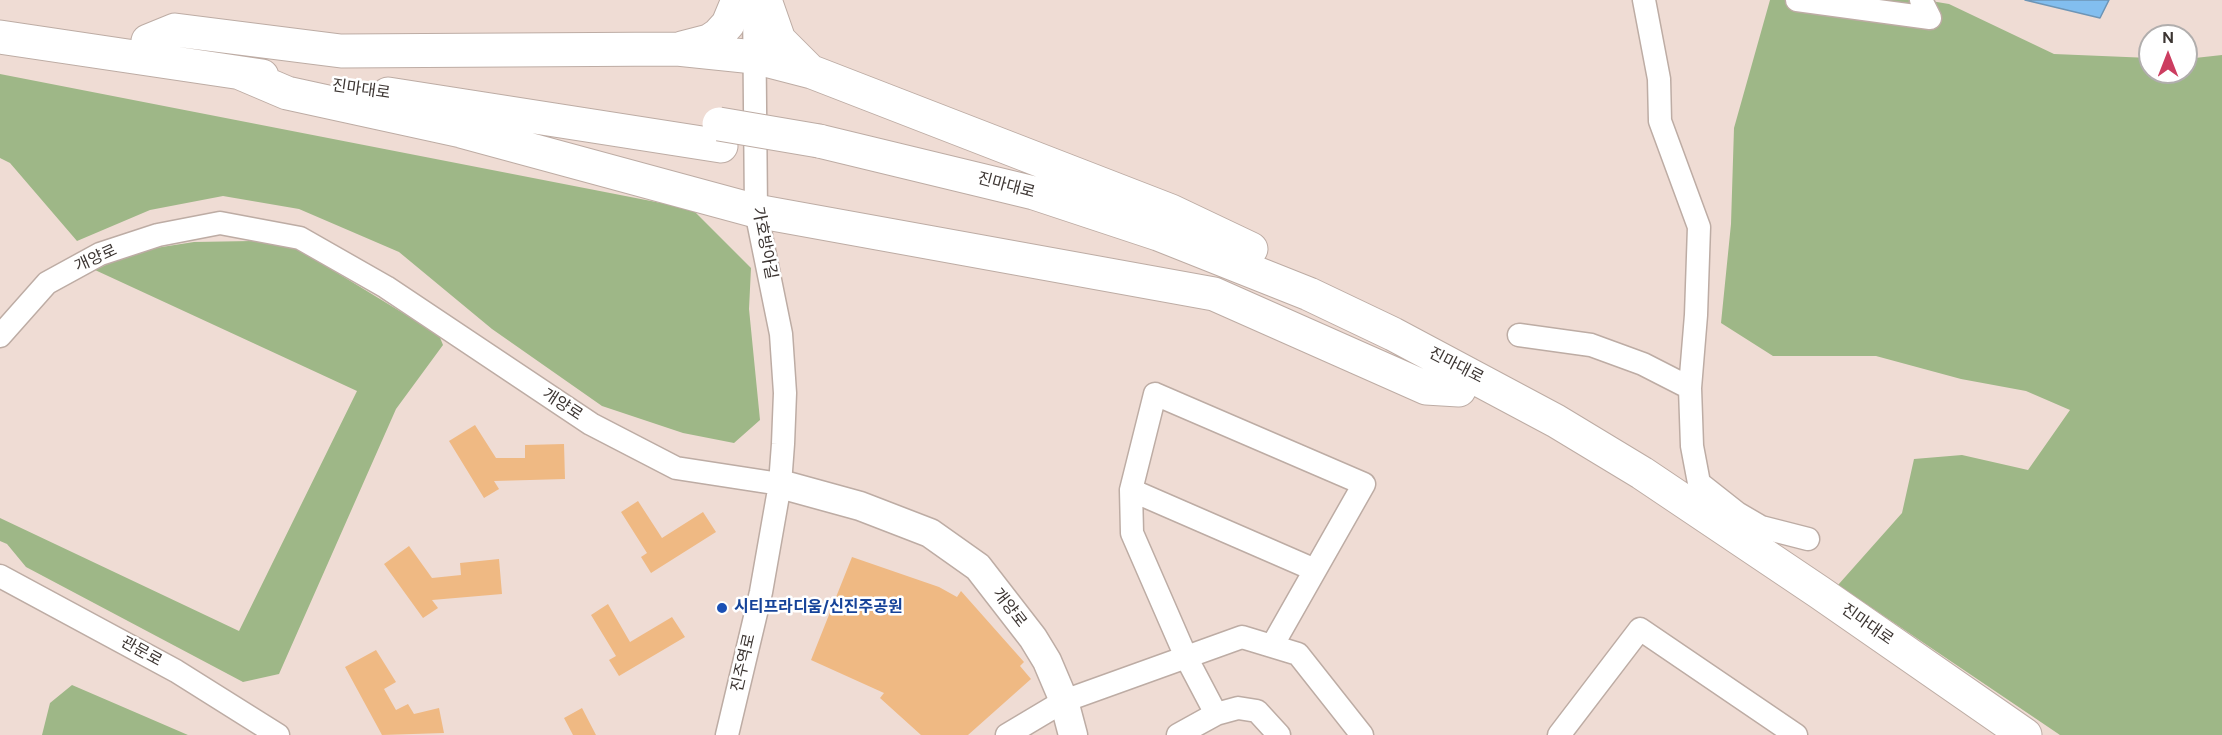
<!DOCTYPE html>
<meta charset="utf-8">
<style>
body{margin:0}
#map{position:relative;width:2222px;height:735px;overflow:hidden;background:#efdcd4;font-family:"DM Sans",sans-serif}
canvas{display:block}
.north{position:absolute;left:2138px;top:24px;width:60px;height:60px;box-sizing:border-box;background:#fff;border:2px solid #b1aead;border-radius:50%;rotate:0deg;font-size:16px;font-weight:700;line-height:24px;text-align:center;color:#3c3532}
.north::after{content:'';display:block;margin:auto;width:21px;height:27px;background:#cc3d60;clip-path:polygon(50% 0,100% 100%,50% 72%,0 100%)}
</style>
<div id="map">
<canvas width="2222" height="735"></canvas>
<div class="north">N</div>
</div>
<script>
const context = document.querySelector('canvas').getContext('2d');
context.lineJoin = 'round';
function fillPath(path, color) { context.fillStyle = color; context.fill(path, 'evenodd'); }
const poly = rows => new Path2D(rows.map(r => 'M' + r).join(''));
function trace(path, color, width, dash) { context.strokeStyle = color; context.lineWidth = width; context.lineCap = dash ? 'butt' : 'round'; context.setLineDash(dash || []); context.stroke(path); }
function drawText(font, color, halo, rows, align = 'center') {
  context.font = font + ' "DM Sans","Noto Sans KR",sans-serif'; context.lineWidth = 5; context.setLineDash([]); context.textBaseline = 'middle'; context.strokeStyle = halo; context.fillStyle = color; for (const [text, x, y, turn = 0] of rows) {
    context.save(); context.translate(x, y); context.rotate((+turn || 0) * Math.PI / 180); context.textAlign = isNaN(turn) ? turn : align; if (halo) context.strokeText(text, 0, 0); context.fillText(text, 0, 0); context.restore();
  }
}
fillPath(poly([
 [1770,0,1925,0,1949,4,2054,54,2150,58,2150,72,2186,72,2186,59,2222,55,2222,735,2060,735,1838,585,1902,513,1914,459,1962,455,2028,470,2070,410,2026,391,1961,379,1876,356,1773,356,1721,323,1731,224,1734,128],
 [0,74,692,209,751,268,749,309,760,420,734,443,683,433,602,406,492,329,399,252,299,209,223,196,150,210,77,241,10,163,0,158],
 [252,241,293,246,439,335,443,345,396,409,279,674,243,682,26,567,7,544,0,541,0,518,239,631,357,391,95,270,136,251,194,242],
 [72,685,188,735,42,735,50,703]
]), '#9eb787');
const water = poly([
 [2025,0,2109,0,2100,18,2025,0]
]);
fillPath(water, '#82beef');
trace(water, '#6d95b6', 1.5);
fillPath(poly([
 [475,425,496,458,525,458,525,445,564,444,565,479,494,481,499,489,484,498,449,441],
 [638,501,662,538,703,512,716,532,651,573,641,557,647,553,621,512],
 [409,546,432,578,461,575,460,563,499,559,502,594,432,600,438,608,423,618,384,564],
 [852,557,939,587,957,597,961,591,1024,662,1020,666,1031,679,968,735,921,735,880,698,884,693,811,660],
 [608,604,630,642,672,617,685,637,619,676,609,660,616,656,591,615],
 [376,650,396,682,384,689,396,710,408,704,414,714,439,708,444,733,382,735,345,667],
 [582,708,596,735,573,735,564,718]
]), '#efb983');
const minor = poly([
 [1644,0,1659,79,1660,121,1699,227,1696,315,1690,388,1692,446,1699,483,1737,513,1761,527,1808,539],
 [1797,0,1930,18,1921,0],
 [1519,335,1591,345,1643,364,1690,388],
 [0,336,47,283,100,254,158,235,220,223,300,238,386,287,591,424,676,468,780,484],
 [1131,490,1315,570],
 [0,576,176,671,278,735],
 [1216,714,1186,657,1132,533,1131,490,1155,394,1364,484,1272,646],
 [727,735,761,592,780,484,783,444,785,393,781,334,756,211,754,0],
 [1007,735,1064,701,1242,637,1298,654,1362,735],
 [1178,735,1216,714,1238,708,1257,711,1279,735],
 [1559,735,1640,629,1796,735]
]);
const major = poly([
 [780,484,860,506,930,533,978,567,1033,638,1047,661,1064,701,1073,735]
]);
const highway = poly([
 [765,0,779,40,810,71],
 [0,37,262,76],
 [148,41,175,30,341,51,677,49,754,57,812,72,1171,211,1251,249],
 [682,48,709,41,718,35,728,24,738,0],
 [240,73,287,93,461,131,756,211,1214,294,1426,388,1459,390],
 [388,94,721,146],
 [819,141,1034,193,1158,234,1309,294,1393,334,1556,421,1642,473,1819,592,2025,735]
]);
trace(minor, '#bdaca4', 25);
trace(major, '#bdaca4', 31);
trace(highway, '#bdaca4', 35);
trace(minor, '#fff', 22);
trace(major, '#fff', 28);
trace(highway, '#fff', 33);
const highwayBridge = poly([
 [719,124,819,141]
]);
trace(highwayBridge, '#bdaca4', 35, []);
trace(highwayBridge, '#fff', 33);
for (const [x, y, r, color] of [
 [722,608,6,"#1a4fb4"]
]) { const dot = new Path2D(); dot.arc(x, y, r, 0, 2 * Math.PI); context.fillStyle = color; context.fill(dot); trace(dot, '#fff', 2); }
drawText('16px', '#3c3532', '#fff', [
 ["진마대로",361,90,8],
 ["진마대로",1006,186,15],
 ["가호방아길",764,243,79],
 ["개양로",96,259,-24],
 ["진마대로",1456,366,27],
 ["개양로",562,405,33],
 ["개양로",1009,608,52],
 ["진마대로",1867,625,35],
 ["관문로",141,652,29],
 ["진주역로",744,663,-77]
]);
drawText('bold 16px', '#164399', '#fff', [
 ["시티프라디움/신진주공원",734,608]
], 'left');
</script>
